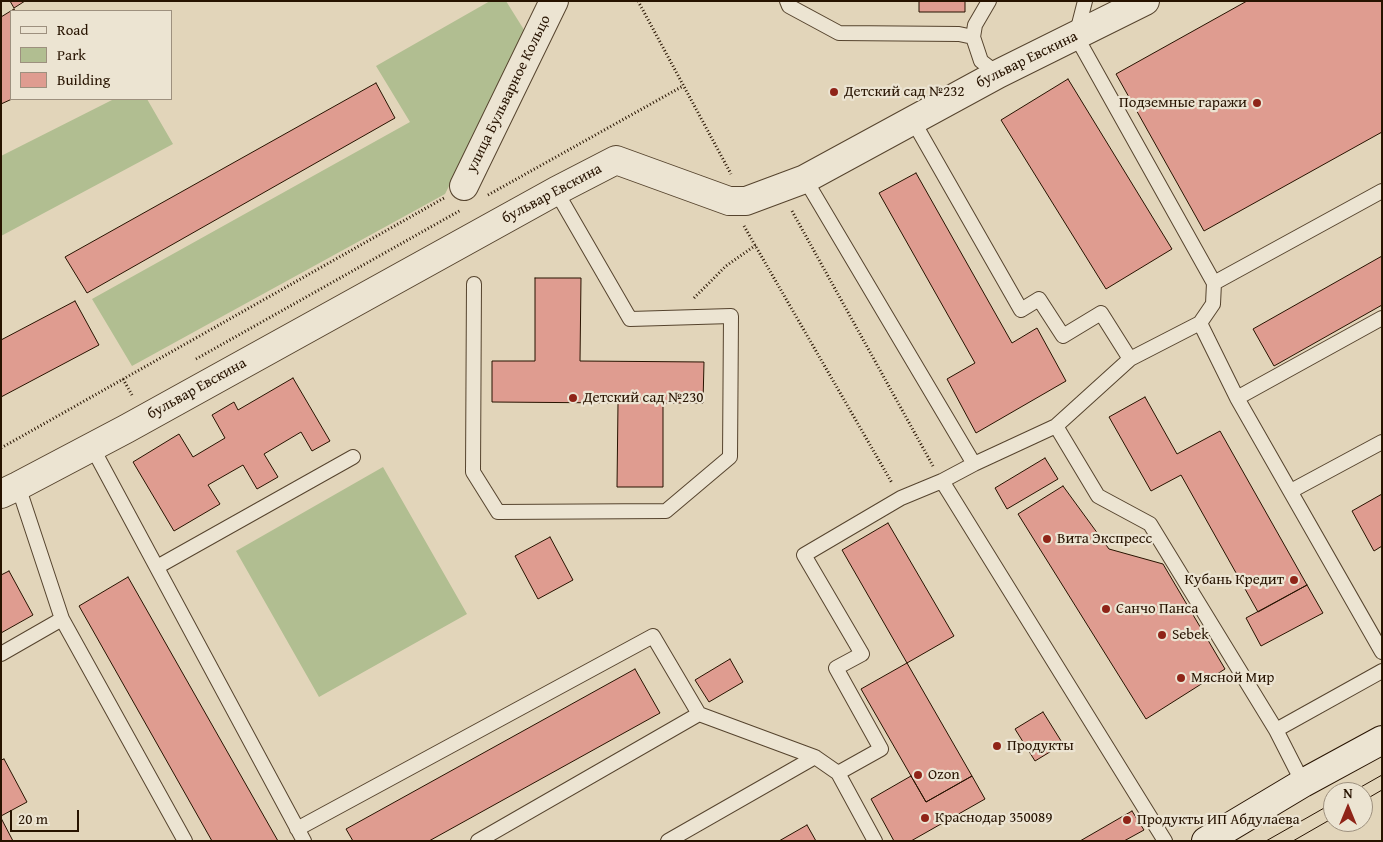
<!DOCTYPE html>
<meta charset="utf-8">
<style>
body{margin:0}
#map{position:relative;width:1383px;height:842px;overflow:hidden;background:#e2d5ba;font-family:"Gentium Book Plus",serif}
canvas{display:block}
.frame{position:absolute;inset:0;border:2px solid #271300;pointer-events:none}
.legend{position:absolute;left:10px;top:10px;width:162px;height:90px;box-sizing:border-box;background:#ece4d2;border:1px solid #9d907e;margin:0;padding:6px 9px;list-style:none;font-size:15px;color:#271300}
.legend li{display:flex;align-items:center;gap:10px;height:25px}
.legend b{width:25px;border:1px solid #9d907e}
.north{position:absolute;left:1323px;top:782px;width:50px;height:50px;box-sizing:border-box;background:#ece4d2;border:1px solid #9d907e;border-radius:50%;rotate:0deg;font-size:14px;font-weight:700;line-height:20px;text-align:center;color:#271300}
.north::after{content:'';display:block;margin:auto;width:18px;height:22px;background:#8f2418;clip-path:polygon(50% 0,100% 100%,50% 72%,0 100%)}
.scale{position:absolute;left:10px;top:810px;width:69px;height:22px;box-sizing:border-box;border:2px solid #271300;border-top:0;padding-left:6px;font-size:15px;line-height:18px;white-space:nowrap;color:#271300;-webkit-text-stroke:4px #ece4d2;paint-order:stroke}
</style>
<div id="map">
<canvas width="1383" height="842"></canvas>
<div class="frame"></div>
<ul class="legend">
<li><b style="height:6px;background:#ece4d2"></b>Road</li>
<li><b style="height:14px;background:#b1be91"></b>Park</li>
<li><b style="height:14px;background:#df9c90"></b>Building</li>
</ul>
<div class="north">N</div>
<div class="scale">20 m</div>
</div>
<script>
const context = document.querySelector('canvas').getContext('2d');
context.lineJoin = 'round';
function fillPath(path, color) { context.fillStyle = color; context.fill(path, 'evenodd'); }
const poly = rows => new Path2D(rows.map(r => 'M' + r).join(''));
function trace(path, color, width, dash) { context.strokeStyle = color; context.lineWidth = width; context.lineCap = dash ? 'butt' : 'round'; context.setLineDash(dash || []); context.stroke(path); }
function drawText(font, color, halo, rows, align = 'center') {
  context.font = font + ' "Gentium Book Plus",serif'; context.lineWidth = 4.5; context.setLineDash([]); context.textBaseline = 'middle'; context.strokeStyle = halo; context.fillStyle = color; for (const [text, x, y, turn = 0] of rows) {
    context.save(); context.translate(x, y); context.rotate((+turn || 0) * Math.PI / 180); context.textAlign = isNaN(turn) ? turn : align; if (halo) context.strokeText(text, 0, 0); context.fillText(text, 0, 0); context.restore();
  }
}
fillPath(poly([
 [490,1,506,1,526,33,445,194,132,366,92,299,410,122,376,66],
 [114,99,147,99,173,144,1,236,1,156],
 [383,467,467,614,319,697,236,551]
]), '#b1be91');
const building = poly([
 [10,1,25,1,14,8,10,1],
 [919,1,965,1,965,12,919,12,919,1],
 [1247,1,1382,1,1382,132,1204,231,1116,74,1247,1],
 [14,9,15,11,11,11,12,99,1,104,1,17,14,9],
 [1068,79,1172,249,1106,289,1001,120,1068,79],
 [376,83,395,118,87,293,65,257,376,83],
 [916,173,1012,343,1037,328,1066,381,976,433,947,379,975,363,879,193,916,173],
 [1382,256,1382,305,1274,366,1253,329,1382,256],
 [535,278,581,278,580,361,704,362,703,403,663,403,663,487,617,487,618,403,492,402,492,361,535,361,535,278],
 [75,301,99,345,1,397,1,340,75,301],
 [293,378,330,441,312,451,301,432,264,454,278,477,257,489,243,465,208,485,220,504,174,531,133,462,179,434,193,457,225,438,212,415,234,402,238,410,293,378],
 [1145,397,1177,454,1220,431,1307,585,1258,612,1181,475,1151,491,1109,417,1145,397],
 [1045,458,1058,479,1007,509,995,488,1045,458],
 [1063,486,1109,549,1163,564,1225,669,1146,719,1018,514,1063,486],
 [1382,494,1382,546,1374,551,1352,511,1382,494],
 [888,523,954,636,907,663,842,550,888,523],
 [550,537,573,580,538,599,515,556,550,537],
 [9,571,33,615,1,633,1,575,9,571],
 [128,577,278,841,212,841,79,606,128,577],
 [1307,585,1323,613,1261,646,1246,618,1307,585],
 [730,659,743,682,709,702,695,680,730,659],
 [907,663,972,776,926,802,861,689,907,663],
 [635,669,660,713,429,841,353,841,346,829,635,669],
 [1043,712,1063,744,1035,761,1015,729,1043,712],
 [4,759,27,802,1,816,1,760,4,759],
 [911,776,926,802,972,776,985,799,911,841,894,841,871,799,911,776],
 [1132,811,1144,830,1124,841,1080,841,1132,811],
 [1,818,13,841,1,841,1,818],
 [807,825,816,841,779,841,807,825]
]);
fillPath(building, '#df9c90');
trace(building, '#271300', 1);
const lane = poly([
 [787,1,789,6,839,33,959,34,973,37],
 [989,1,975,25,973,37,981,61,998,74],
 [1085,1,1076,36,1214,283,1213,304,1200,323,1237,398,1382,652],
 [912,119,1021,310,1039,299,1063,336,1101,313,1130,359,1200,323],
 [805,179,974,464,942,481,901,498,804,555,862,654,836,668,881,749,838,773],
 [1214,283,1382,191],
 [474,284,473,472,498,512,666,511,730,457,731,316,630,319,556,191],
 [1237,398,1382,318],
 [1056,426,1098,496,1150,524,1276,730,1303,783],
 [92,447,304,841],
 [974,464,1056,426,1130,359],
 [942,481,1165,841],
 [1291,491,1382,442],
 [157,567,353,457],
 [62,619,185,841],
 [1,654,62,619,18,486],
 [1276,730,1382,671],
 [297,829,653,636,699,714],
 [478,841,699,714,815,757,838,773,875,841],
 [668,841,815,757]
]);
const street = poly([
 [464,186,554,1],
 [1,494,18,486,126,429,556,191,616,160,729,201,746,201,805,179,998,74,1145,1]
]);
const secondary = poly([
 [1206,841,1303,783,1382,740]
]);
trace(lane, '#56442e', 16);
trace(street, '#56442e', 30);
trace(secondary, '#271300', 30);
trace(poly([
 [638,1,731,174],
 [488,195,683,86],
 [792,211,933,466],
 [744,226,892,483],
 [694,298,726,266,756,245],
 [196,359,461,210],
 [123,379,132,395],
 [1,448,444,198]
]), '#271300', 3, [1, 2.5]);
trace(lane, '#ece4d2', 14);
trace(street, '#ece4d2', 28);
trace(secondary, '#ece4d2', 28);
trace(poly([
 [1352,792,1382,775],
 [1363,801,1382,790],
 [1266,841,1333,803],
 [1293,841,1333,818]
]), '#271300', 1);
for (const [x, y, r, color] of [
 [834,92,5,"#8f2418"],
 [1257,103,5,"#8f2418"],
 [573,398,5,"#8f2418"],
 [1047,539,5,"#8f2418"],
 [1294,580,5,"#8f2418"],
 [1106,609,5,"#8f2418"],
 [1162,635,5,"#8f2418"],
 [1181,678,5,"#8f2418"],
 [997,746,5,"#8f2418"],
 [918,775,5,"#8f2418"],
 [925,818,5,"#8f2418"],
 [1127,820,5,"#8f2418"]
]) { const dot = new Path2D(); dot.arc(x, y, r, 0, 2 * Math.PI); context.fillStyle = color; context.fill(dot); trace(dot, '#ece4d2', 2); }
drawText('15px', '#271300', '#ece4d2', [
 ["бульвар Евскина",1027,60,-26],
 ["улица Бульварное Кольцо",509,94,-64],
 ["бульвар Евскина",552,194,-28],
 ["бульвар Евскина",197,389,-29]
]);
drawText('15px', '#271300', '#ece4d2', [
 ["Детский сад №232",844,92],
 ["Подземные гаражи",1247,103,"right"],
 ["Детский сад №230",583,398],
 ["Вита Экспресс",1057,539],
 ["Кубань Кредит",1284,580,"right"],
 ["Санчо Панса",1116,609],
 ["Sebek",1172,635],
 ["Мясной Мир",1191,678],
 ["Продукты",1007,746],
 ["Ozon",928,775],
 ["Краснодар 350089",935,818],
 ["Продукты ИП Абдулаева",1137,820]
], 'left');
</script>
